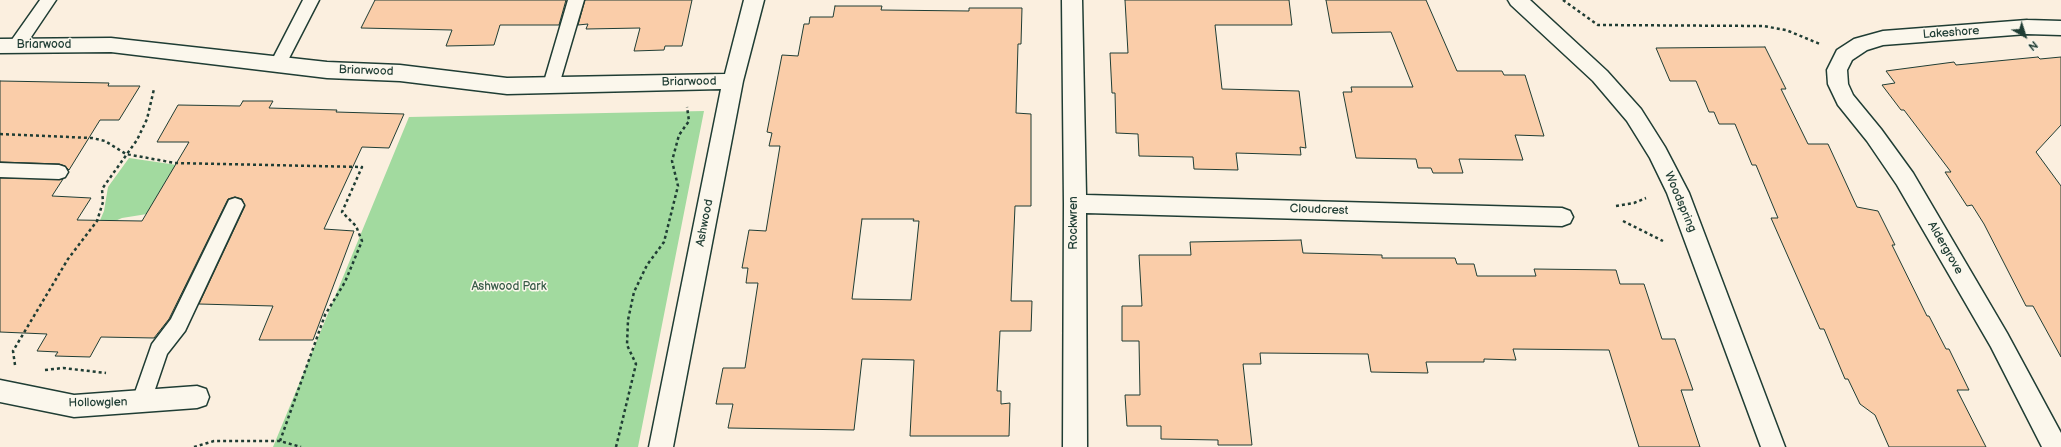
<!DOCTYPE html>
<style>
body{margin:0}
#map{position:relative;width:2061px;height:447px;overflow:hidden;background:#fbefdf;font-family:"Balsamiq Sans",sans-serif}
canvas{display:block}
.north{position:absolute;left:2005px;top:16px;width:40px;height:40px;-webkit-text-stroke:3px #fbf7ec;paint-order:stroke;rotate:141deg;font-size:11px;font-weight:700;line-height:16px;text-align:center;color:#1f3d34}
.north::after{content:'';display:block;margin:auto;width:14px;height:18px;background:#1f3d34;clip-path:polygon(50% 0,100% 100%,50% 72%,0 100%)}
</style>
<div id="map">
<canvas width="2061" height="447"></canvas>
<div class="north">N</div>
</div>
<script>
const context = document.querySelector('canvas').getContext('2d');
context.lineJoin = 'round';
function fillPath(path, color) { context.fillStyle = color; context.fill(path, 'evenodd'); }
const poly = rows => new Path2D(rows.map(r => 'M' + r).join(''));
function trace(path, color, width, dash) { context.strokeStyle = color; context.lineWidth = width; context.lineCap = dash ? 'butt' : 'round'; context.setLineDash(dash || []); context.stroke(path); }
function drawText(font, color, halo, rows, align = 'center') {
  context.font = font + ' "Balsamiq Sans",sans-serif'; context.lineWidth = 3; context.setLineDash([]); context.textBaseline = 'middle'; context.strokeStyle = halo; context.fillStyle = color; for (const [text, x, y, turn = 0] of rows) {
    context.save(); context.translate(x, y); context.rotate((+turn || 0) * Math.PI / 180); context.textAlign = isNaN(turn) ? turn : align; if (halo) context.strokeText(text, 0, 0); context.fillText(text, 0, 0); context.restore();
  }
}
fillPath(poly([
 [704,111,638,447,273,447,409,117],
 [129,158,177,165,147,214,122,218,108,224,98,225,104,211,108,187]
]), '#a2da9f');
const building = poly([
 [375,0,566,0,559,25,500,25,494,45,446,46,452,30,361,28,375,0],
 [585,0,692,0,682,46,665,46,664,50,634,51,640,28,586,29,588,24,578,25,585,0],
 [1125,0,1289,0,1292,25,1215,25,1222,89,1299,91,1306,148,1300,147,1301,155,1236,153,1238,170,1194,169,1193,157,1139,156,1138,134,1116,133,1115,93,1112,93,1110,53,1128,53,1125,0],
 [1326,0,1426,0,1457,71,1502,71,1504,75,1525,75,1544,136,1515,135,1523,160,1459,159,1463,173,1433,173,1431,168,1418,168,1416,159,1356,158,1343,92,1352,92,1351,87,1413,87,1391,32,1332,33,1326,0],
 [835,6,882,6,881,10,969,11,969,8,1022,8,1021,44,1018,44,1016,113,1031,114,1031,206,1015,206,1011,301,1032,301,1031,331,1000,331,997,391,1001,391,1001,404,1010,403,1009,436,910,436,914,360,862,359,854,430,728,428,733,404,716,404,723,368,745,368,758,283,746,283,748,268,742,268,749,230,766,231,780,146,769,146,772,133,767,132,782,55,798,56,804,24,809,24,810,17,833,17,835,6],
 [862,219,914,219,913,221,919,221,911,300,852,299,862,219],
 [1765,47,1786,89,1781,89,1808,144,1828,144,1857,207,1878,211,1895,245,1892,245,1927,316,1929,316,1946,349,1949,349,1969,390,1957,390,1986,447,1889,447,1875,415,1860,404,1848,379,1845,379,1824,329,1820,329,1771,218,1778,218,1756,165,1752,165,1735,124,1719,124,1714,112,1709,112,1696,81,1670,81,1656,48,1765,47],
 [2038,57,2040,59,2061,57,2061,125,2036,152,2061,186,2061,357,2033,306,2026,306,1984,224,1972,205,1967,206,1945,172,1951,172,1904,110,1901,110,1882,85,1895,83,1886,71,1954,62,1956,65,2038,57],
 [0,81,109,83,108,86,140,86,119,120,100,120,69,170,65,166,59,164,0,162,0,81],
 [243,101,273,101,269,108,337,110,336,112,404,114,389,148,362,147,324,229,354,231,313,340,259,340,273,306,199,304,245,206,242,199,235,197,228,199,169,319,154,338,101,337,90,357,55,356,58,352,37,351,47,334,0,332,0,178,63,179,52,196,91,198,77,220,142,221,189,142,157,142,178,105,240,106,243,101],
 [1301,240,1303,253,1382,255,1382,258,1455,258,1457,264,1474,264,1477,276,1536,276,1534,269,1616,270,1620,284,1644,284,1662,339,1675,339,1693,390,1681,390,1700,447,1639,447,1609,350,1513,349,1516,360,1484,359,1484,362,1426,362,1428,373,1371,372,1368,354,1260,353,1261,364,1243,364,1252,445,1218,445,1218,440,1161,439,1161,426,1127,426,1125,395,1140,395,1139,341,1122,341,1122,306,1142,306,1139,255,1191,255,1190,242,1301,240]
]);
fillPath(building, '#facda9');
trace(building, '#1f3d34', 1);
const service = poly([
 [40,0,56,0,23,49,17,51,11,49,9,45,11,41,40,0],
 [303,0,319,0,284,68,278,70,272,68,270,64,303,0],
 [568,0,584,0,559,85,557,89,551,91,545,89,543,85,568,0],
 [0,163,59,165,65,167,68,172,65,177,59,179,0,177,0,163],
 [235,198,241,200,244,205,185,331,167,354,149,407,142,410,135,407,132,401,152,344,171,319,229,200,235,198]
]);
const minor = poly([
 [744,0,764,0,743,81,673,447,649,447,721,89,507,94,400,81,327,78,111,52,0,53,0,39,111,38,327,62,400,65,507,78,725,74,744,0],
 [1062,0,1082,0,1086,195,1562,208,1570,211,1573,217,1570,223,1562,226,1086,213,1087,447,1063,447,1064,204,1062,0],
 [2027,20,2061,21,2061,35,2027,34,1883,45,1867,50,1852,60,1847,70,1848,84,1853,95,1881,129,1913,173,2007,333,2061,433,2061,447,2042,447,1991,347,1897,185,1867,141,1838,105,1828,84,1827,70,1837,50,1854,39,1883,31,2027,20],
 [0,380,74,395,197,386,206,389,209,397,206,405,197,408,74,417,0,402,0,380]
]);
const tertiary = poly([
 [1508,0,1530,0,1607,71,1641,109,1665,147,1689,193,1785,447,1761,447,1667,193,1650,158,1627,121,1593,81,1511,5,1508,0]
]);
trace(service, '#1f3d34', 3);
trace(minor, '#1f3d34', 3);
trace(tertiary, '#1f3d34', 3);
trace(poly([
 [1563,0,1598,25,1763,26,1786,30,1820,44],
 [0,134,92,138,105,141,126,154,175,163,362,167,342,212,356,226,362,241,345,282,325,315,280,441],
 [1616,206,1634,203,1646,198],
 [1623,221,1663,241],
 [15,365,13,351,68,259,97,221,103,202,102,189,137,140,147,119,154,89],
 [45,370,63,368,106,373],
 [194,447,214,441,280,441,301,447],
 [616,447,636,364,627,345,628,320,634,292,647,265,664,242,678,186,672,161,679,135,689,121,687,107]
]), '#1f3d34', 2.5, [3, 3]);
fillPath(service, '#fbf7ec');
fillPath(minor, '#fbf7ec');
fillPath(tertiary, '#fbf7ec');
drawText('12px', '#1f3d34', '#fbf7ec', [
 ["Lakeshore",1951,33,-4],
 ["Briarwood",44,45],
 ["Briarwood",366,71,2],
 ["Briarwood",689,82,-1],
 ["Woodspring",1680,202,67],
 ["Cloudcrest",1319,210,2],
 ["Ashwood",705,223,-79],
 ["Rockwren",1074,223,-90],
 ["Aldergrove",1945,248,60],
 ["Hollowglen",98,403,-1]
]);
drawText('12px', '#395c49', '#fbf7ec', [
 ["Ashwood Park",509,287]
]);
</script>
